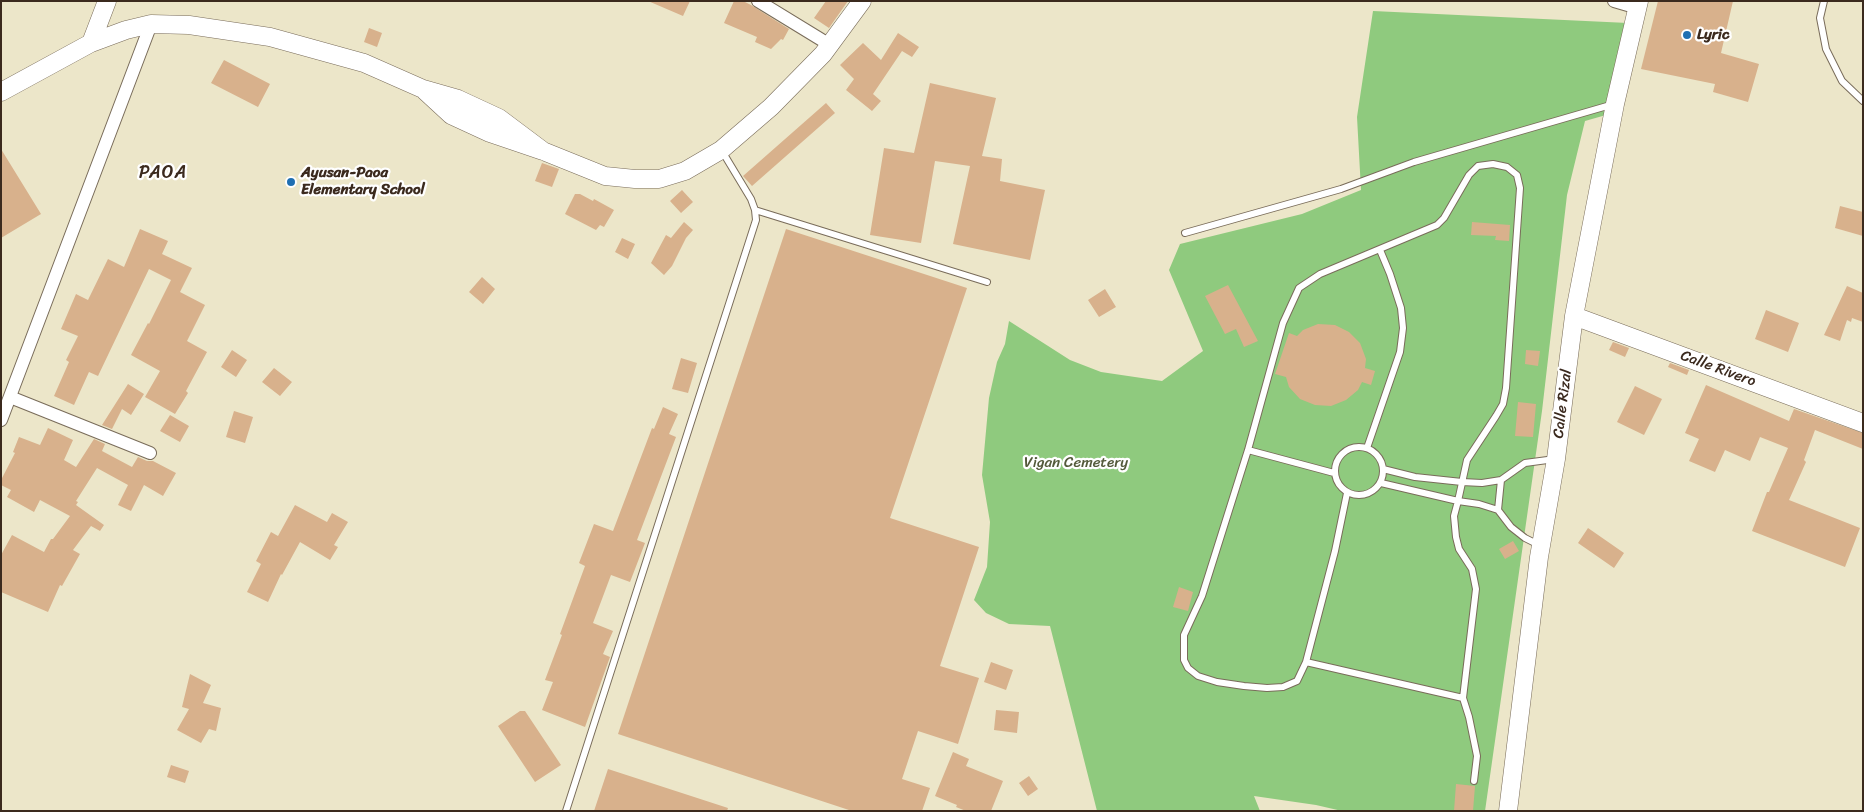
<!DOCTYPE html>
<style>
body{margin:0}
#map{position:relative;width:1864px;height:812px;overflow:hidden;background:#ece6c9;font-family:Sriracha,sans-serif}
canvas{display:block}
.frame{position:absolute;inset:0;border:2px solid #3b2a1e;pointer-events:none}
</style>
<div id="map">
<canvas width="1864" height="812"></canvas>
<div class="frame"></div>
</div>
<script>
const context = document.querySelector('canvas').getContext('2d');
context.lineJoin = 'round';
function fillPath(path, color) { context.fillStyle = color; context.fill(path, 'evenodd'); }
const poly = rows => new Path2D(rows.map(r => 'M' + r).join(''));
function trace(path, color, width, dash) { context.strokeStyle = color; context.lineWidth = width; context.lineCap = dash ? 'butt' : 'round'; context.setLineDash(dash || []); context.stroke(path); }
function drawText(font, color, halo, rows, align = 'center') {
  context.font = font + ' Sriracha,sans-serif'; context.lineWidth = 4.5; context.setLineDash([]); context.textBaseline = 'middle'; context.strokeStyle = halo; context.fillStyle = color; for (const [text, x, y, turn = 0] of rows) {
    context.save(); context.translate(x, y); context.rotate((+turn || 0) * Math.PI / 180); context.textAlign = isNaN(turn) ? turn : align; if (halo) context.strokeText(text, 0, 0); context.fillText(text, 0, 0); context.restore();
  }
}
fillPath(poly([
 [1373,11,1628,23,1606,115,1585,121,1567,195,1542,411,1485,811,1342,811,1316,805,1254,796,1260,811,1097,811,1050,626,1009,624,986,613,974,600,987,567,990,522,982,475,989,398,997,362,1005,344,1009,321,1070,360,1101,372,1162,381,1203,351,1169,270,1180,244,1302,214,1361,190,1357,117]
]), '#8fca7e');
fillPath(poly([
 [648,1,690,1,683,16],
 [734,1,743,1,751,5,789,29,783,40,781,39,771,49,755,42,757,37,724,23],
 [826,1,848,1,829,28,814,18],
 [1658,1,1733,1,1721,53,1759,64,1748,102,1713,92,1715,84,1641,69],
 [369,28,382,33,377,47,364,42],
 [898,33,919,47,912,57,902,51,873,94,881,101,872,111,846,90,854,79,840,65,863,43,881,60],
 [224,60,270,84,258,107,211,83],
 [930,83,996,98,982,156,1002,159,1000,181,1045,190,1030,260,953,244,970,166,935,161,921,243,870,235,884,148,914,153],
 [826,103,835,113,752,186,743,176],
 [1,149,41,214,1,238],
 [542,163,559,169,552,187,535,181],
 [682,190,693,202,681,213,670,201],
 [575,194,580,194,593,201,594,199,614,210,604,227,600,225,596,230,565,214],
 [1840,206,1863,212,1863,236,1835,228],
 [684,222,693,230,686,238,672,266,664,275,651,263,666,235,671,238],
 [1472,222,1510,225,1509,241,1495,240,1496,236,1471,235],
 [140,229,168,241,162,254,192,268,180,292,205,305,187,341,207,352,186,391,188,393,175,414,145,397,160,371,131,355,148,323,149,324,171,280,149,269,98,376,89,372,74,405,54,396,69,362,66,360,78,336,61,329,76,294,88,300,108,259,124,267],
 [786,229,967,288,890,518,979,547,940,666,979,678,958,744,918,731,902,779,930,788,922,811,852,811,618,734],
 [622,238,635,244,628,259,615,252],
 [482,277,495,289,483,304,469,292],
 [1228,285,1258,341,1244,347,1236,329,1225,334,1205,296],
 [1847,286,1863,293,1863,322,1852,318,1851,322,1847,320,1840,341,1824,335],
 [1105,289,1116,307,1099,317,1088,300],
 [1766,310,1799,323,1788,352,1755,339],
 [1318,324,1335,325,1349,332,1360,343,1366,359,1365,368,1375,371,1371,385,1362,382,1358,390,1346,400,1331,406,1315,405,1300,399,1289,387,1286,377,1275,374,1289,333,1297,336,1303,330],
 [1613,342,1629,348,1625,357,1609,350],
 [232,350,247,360,236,377,221,367],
 [1526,350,1540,351,1538,366,1525,364],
 [681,358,697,363,688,393,672,389],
 [1670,363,1689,370,1687,375,1668,367],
 [274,368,292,382,280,396,262,382],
 [128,384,144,394,131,415,122,409,112,429,102,425],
 [1706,385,1789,421,1794,409,1863,433,1863,449,1815,430,1804,460,1806,462,1789,500,1860,528,1845,567,1752,531,1767,492,1769,492,1788,448,1760,437,1750,461,1725,450,1715,472,1689,461,1699,439,1685,433],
 [1635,386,1662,399,1644,435,1617,422],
 [1518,402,1536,404,1533,437,1515,436],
 [663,407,678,414,669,434,676,437,637,540,645,543,630,582,611,575,593,623,613,631,603,654,610,657,585,727,542,710,553,682,545,680,562,635,560,634,585,566,579,563,594,524,613,531,652,428,654,429],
 [234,411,253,417,245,443,226,437],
 [170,415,189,426,180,442,160,431],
 [48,428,73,440,64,460,76,467,94,439,105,444,102,451,132,467,138,457,147,461,153,461,176,473,163,496,144,485,131,511,118,505,128,485,97,468,76,501,78,502,76,505,104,525,100,531,91,526,73,550,80,554,62,586,60,585,48,612,1,592,1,555,12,535,44,552,51,539,53,539,70,516,40,500,34,512,7,497,11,490,1,485,1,480,15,453,13,452,19,437,40,445],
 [295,505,327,522,332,513,348,522,334,545,338,547,330,560,300,542,282,575,281,574,268,602,247,592,261,564,256,561,271,532,278,536],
 [1588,528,1624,553,1614,568,1578,543],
 [1513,541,1519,551,1505,559,1499,549],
 [1179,587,1193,592,1188,611,1173,607],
 [991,662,1013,670,1006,690,984,682],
 [190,674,211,685,203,703,221,708,216,731,209,729,201,743,177,730,189,709,182,707],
 [996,710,1019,712,1017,733,994,730],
 [520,711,525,711,561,765,535,782,498,726],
 [953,752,969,759,966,766,1003,781,991,811,966,811,956,807,957,805,935,796],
 [171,765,189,771,185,783,167,777],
 [608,769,728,808,727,811,594,811],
 [1029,776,1038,789,1028,796,1019,783],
 [1456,784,1475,786,1473,811,1454,811]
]), '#d8b18c');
const lane = poly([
 [1824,1,1820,18,1826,49,1842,81,1863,101],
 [755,210,987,282],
 [1185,233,1341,189,1414,162,1614,104],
 '1335 471a24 24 0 1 1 48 0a24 24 0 1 1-48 0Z',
 [1367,448,1400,352,1403,328,1401,308,1390,274,1380,250],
 [1248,450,1334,473],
 [1383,469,1415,477,1462,482,1482,483,1501,480],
 [1381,483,1458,501,1454,516,1456,537,1459,549,1472,569,1476,589,1463,698,1469,717,1477,756,1474,781],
 [1347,493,1335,551,1306,662,1297,681,1283,687,1267,688,1244,686,1217,682,1198,676,1188,668,1184,660,1184,635,1202,596,1248,450,1283,323,1299,288,1320,274,1437,225,1444,218,1469,175,1478,166,1493,164,1507,167,1517,175,1520,188,1506,388,1503,404,1496,416,1467,460,1458,501,1479,504,1498,510],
 [1539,545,1525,538,1511,527,1498,510,1501,480,1525,463,1555,459],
 [1306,662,1463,698],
 [566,811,756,220,755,210,751,199,722,151]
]);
const street = poly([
 [758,1,830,45],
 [1614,1,1638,8],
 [10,397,150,453],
 [1,420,151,24]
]);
const secondary = poly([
 [91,43,107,1],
 [425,91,451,115,490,133,543,151,605,176,635,179,659,179,685,171,721,150,771,107,823,54,862,1],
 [1,92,91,43,126,30,151,24,189,25,270,37,364,63,423,89,458,99,499,118,543,151],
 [1574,316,1863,423],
 [1508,811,1539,557,1556,459,1574,316,1615,104,1639,1]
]);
trace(lane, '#796c5a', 8);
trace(street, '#796c5a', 14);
trace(secondary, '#796c5a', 19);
trace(lane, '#fff', 6);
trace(street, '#fff', 12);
trace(secondary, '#fff', 18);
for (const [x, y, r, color] of [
 [1687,35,5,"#1f6fb2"],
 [291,182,5,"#1f6fb2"]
]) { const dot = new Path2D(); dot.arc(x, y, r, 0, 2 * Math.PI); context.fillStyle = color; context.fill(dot); trace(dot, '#fff', 2); }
drawText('bold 15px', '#3b2a1e', '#fff', [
 ["Lyric",1697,35],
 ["Ayusan-Paoa",301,173],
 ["Elementary School",301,190]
], 'left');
drawText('15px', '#3b2a1e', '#fff', [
 ["Calle Rivero",1718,369,20],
 ["Calle Rizal",1563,404,-83]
]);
drawText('15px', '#545a3b', '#fff', [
 ["Vigan Cemetery",1076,463]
]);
context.letterSpacing = '1px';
drawText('18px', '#3b2a1e', '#fff', [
 ["PAOA",163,173]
]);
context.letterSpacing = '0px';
</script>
